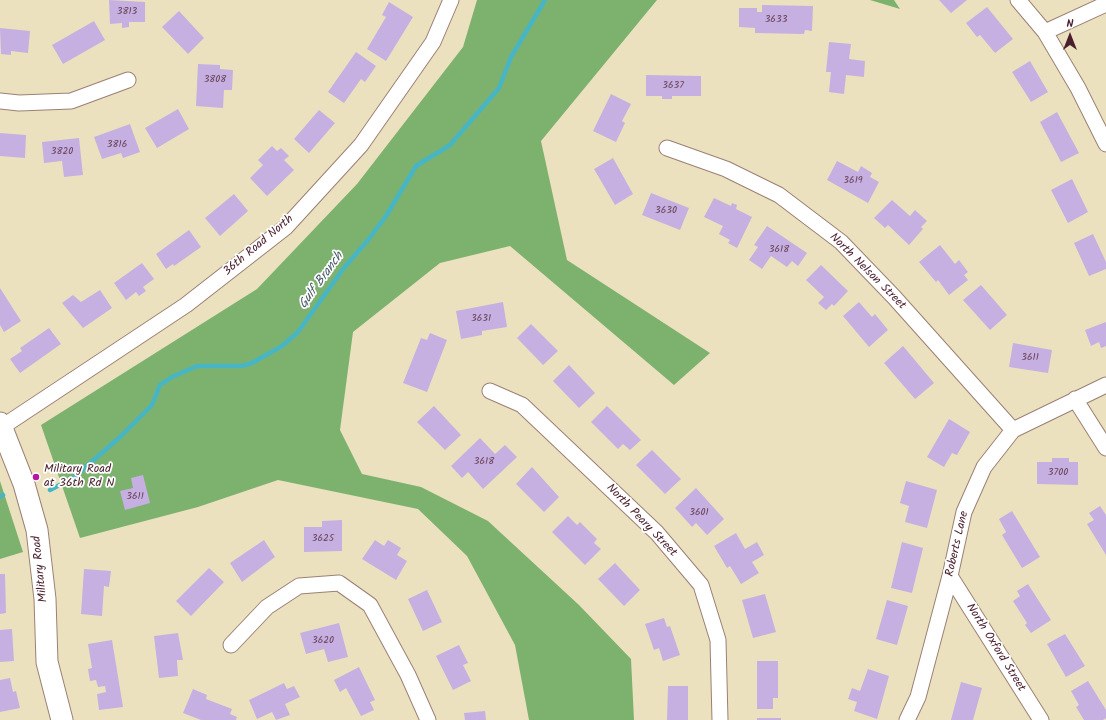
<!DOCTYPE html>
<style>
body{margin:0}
#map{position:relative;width:1106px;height:720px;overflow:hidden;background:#ece1bf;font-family:Kalam,sans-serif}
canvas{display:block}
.north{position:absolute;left:1050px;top:16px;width:40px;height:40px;-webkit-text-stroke:3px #fff;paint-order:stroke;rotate:0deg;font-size:11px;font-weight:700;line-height:16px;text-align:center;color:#4a1f2b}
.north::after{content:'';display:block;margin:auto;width:14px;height:18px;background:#4a1f2b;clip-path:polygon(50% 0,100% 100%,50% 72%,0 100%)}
</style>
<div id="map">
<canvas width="1106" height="720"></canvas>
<div class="north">N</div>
</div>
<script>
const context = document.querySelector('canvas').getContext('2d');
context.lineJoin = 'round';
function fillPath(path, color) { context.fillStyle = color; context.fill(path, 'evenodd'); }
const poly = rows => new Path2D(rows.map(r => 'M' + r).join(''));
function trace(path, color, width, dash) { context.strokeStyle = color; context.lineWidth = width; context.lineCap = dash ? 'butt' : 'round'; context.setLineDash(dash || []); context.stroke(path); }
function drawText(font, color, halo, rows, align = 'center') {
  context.font = font + ' Kalam,sans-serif'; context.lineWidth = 3.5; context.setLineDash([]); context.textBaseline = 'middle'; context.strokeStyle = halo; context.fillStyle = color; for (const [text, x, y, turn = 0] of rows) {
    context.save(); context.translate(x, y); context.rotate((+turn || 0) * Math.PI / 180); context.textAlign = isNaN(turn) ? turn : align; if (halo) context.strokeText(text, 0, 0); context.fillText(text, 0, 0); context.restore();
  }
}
fillPath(poly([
 [477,0,657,0,541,141,567,260,710,353,674,385,510,246,440,263,353,332,340,430,362,474,421,487,488,521,579,605,631,659,634,720,529,720,515,645,467,556,418,509,278,480,198,507,80,538,41,425,257,289,357,184,463,47],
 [870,0,894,0,900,9],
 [0,481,23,552,0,559]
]), '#7db26e');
trace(poly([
 [50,490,73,478,120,437,152,405,160,385,172,377,197,366,242,366,252,363,282,346,298,332,343,269,368,240,386,216,416,166,450,145,499,88,511,57,545,0],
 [0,497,3,495]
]), '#48b5c4', 4.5);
fillPath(poly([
 [109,0,145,2,145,22,129,22,129,27,122,28,122,23,110,24],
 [939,0,967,0,951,13],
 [389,2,413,17,386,61,367,49,386,17,382,15],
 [762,5,813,6,812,31,805,30,804,34,755,33,755,28,739,27,739,8,757,8,757,12,762,12],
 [987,7,1013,39,995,53,980,35,977,37,966,23],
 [179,11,204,38,188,54,162,27],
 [94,21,105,40,63,64,52,45],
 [0,28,30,31,28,53,11,51,11,55,1,54],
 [829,42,851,44,849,59,865,61,864,77,846,75,844,94,829,92,831,72,826,72],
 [356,52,376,66,365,82,361,79,344,103,328,92],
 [1030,61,1048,92,1031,102,1012,72],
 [198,64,220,65,220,69,233,70,232,90,224,90,223,108,196,106],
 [646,75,701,76,701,96,672,96,672,99,662,99,662,96,646,96],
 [611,94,631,104,622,121,625,123,616,142,593,131],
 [178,109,189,129,157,148,145,128],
 [319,110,335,123,309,153,294,139],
 [1057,112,1079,153,1061,162,1040,122],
 [130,124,140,152,123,158,121,153,102,159,94,137],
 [0,133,26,135,25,158,0,156],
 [79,138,83,175,64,177,62,161,44,163,42,142],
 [272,146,277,151,281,148,289,156,284,160,294,170,267,196,250,178,263,165,258,160],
 [613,158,633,194,615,205,594,169],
 [837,161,858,172,861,166,872,173,870,177,879,182,868,203,827,180],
 [1072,179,1088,212,1068,223,1051,190],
 [651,193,689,208,680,230,642,215],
 [234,194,248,211,220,236,205,218],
 [714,198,731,206,732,203,737,205,736,209,752,217,737,248,728,243,730,240,719,234,723,226,704,217],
 [892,200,910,216,915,210,927,221,921,227,923,229,909,245,888,225,885,228,874,218],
 [767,226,807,253,798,266,792,261,787,267,771,256,762,269,749,260,758,247,754,245],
 [189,230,201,247,174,266,173,264,166,269,156,254],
 [1093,234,1106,262,1106,269,1089,276,1074,243],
 [940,245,955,264,959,260,968,272,964,275,968,280,949,295,938,280,936,282,919,262],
 [142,263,154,279,143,287,146,291,139,296,136,292,126,300,114,283],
 [821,265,848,291,834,306,832,304,826,310,818,303,824,297,806,280],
 [981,285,1007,315,990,330,963,300],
 [0,288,21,321,4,332,0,325],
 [100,290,112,308,83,328,62,303,73,295,81,302],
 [503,302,507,327,482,331,482,335,461,339,456,311],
 [859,302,872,317,875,314,888,330,869,347,843,316],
 [1106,322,1106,346,1101,348,1099,342,1091,346,1085,330],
 [531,324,558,351,543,365,517,338],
 [49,328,61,344,20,373,10,359,22,351,20,348],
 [430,333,447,340,427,392,403,383,421,338,427,340],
 [1013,343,1052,350,1048,373,1009,367],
 [903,346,934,383,915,399,884,363],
 [569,365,595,393,579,408,553,381],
 [434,406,461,435,445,450,417,422],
 [607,406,641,440,630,450,623,444,618,449,591,422],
 [949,419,970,432,957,455,952,453,944,467,927,457],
 [480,438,495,454,505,445,517,457,483,489,468,472,462,478,451,466],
 [652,450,681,479,665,494,636,465],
 [1052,458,1069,458,1069,462,1078,462,1078,485,1037,484,1037,462,1052,462],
 [532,467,559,497,544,512,516,484],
 [143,475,150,503,125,510,120,491,133,488,131,478],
 [906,481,937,490,927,528,905,522,909,506,900,503],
 [696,488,724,519,707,535,696,523,692,527,675,508],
 [1100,506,1106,515,1106,555,1087,524,1094,520,1089,513],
 [1012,511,1040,557,1022,568,1002,535,1006,532,999,519],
 [568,516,577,525,580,522,597,539,594,543,601,549,585,565,552,532],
 [342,520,342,551,304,552,304,527,322,527,322,521],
 [736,533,745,549,757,542,764,555,752,562,759,573,741,584,730,566,727,568,714,546],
 [264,540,275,557,242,582,230,563],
 [375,540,384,546,388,540,401,548,397,555,407,561,396,580,362,559],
 [902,542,923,548,912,593,891,588],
 [615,563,640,590,624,606,598,579],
 [209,568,224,582,191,616,176,601],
 [84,569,111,571,109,587,104,586,102,616,81,614],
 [0,574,5,574,6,613,0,614],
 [1028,584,1051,620,1031,633,1025,625,1027,623,1013,601,1020,596,1017,591],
 [427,590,442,622,423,631,408,599],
 [765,594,776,632,753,638,742,600],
 [887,600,908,606,897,645,876,639],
 [664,618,667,627,670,626,680,655,663,661,659,648,654,650,645,624],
 [339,623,348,657,328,662,324,649,306,654,300,633],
 [12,629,14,661,0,662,0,630],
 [178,633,183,660,177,660,178,676,159,678,154,636],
 [1065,634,1085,666,1066,677,1047,644],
 [112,640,123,707,99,710,97,694,106,692,105,686,98,687,96,680,90,681,88,669,92,668,88,644],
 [459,645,468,663,463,665,471,681,453,690,436,656],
 [757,661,778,661,778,698,773,698,773,709,757,709],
 [359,667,375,700,370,702,374,710,361,716,346,688,340,692,334,680],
 [868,669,889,676,877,719,854,711,857,702,848,699,852,688,860,691],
 [10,678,13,692,16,691,20,708,0,712,0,680],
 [1088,681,1106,710,1106,718,1103,720,1084,720,1076,707,1079,705,1071,691],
 [961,682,982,688,973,720,951,720],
 [284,683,287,689,294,686,300,697,285,704,290,715,276,720,272,712,257,719,249,700],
 [668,686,688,686,688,720,667,720],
 [193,689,207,695,206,699,232,709,230,714,237,717,236,720,201,720,183,713],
 [485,711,486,720,465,720,464,713],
 [757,718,781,718,781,720,757,720]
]), '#c5b0e1');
const street = poly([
 [1018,0,1045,32,1078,88,1106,144],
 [1045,32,1106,4],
 [0,101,19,103,71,101,128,80],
 [667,148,726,169,779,195,841,242,894,297,1013,430],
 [490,391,522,405,657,533,701,585,718,640,720,720],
 [1075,399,1106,448],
 [2,427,186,305,286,227,361,145,433,42,451,0],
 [950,576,1041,720],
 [231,645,267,607,299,586,339,583,370,605,408,675,428,720],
 [907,720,918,697,950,576,964,512,984,467,1013,430,1106,385]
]);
const secondary = poly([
 [0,423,24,484,37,530,45,599,47,662,62,720]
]);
trace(street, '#9b8075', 17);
trace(secondary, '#9b8075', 23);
trace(street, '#fff', 15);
trace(secondary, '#fff', 21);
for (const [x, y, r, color] of [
 [36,477,4,"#b5179e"]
]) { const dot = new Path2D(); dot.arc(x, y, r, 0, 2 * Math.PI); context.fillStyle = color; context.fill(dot); trace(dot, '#fff', 1.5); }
drawText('10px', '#694358', null, [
 ["3813",127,12],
 ["3633",776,20],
 ["3808",215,80],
 ["3637",673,86],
 ["3816",117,145],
 ["3820",62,152],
 ["3619",853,181],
 ["3630",666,211],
 ["3618",779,250],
 ["3631",481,319],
 ["3611",1030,358],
 ["3618",484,462],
 ["3700",1058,473],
 ["3611",135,497],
 ["3601",699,513],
 ["3625",323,539],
 ["3620",323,641]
]);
drawText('12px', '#4a1f2b', '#fff', [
 ["36th Road North",259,246,-40],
 ["North Nelson Street",867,272,45],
 ["North Peary Street",641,521,46],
 ["Roberts Lane",958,544,-77],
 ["Military Road",41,569,-96],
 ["North Oxford Street",995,648,58]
]);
drawText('12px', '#4a1f2b', '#fff', [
 ["Military Road",44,470],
 ["at 36th Rd N",44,484]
], 'left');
drawText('italic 13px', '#495b68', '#fff', [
 ["Gulf Branch",322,281,-54]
]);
</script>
